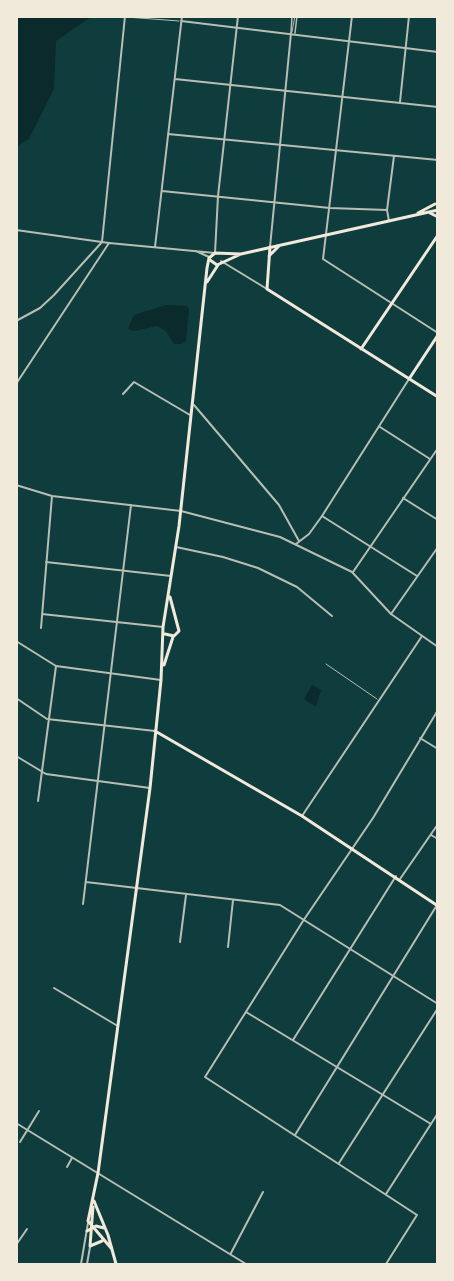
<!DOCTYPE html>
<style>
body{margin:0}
#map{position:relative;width:454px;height:1281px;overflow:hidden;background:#0f3d3e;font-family:"DM Sans",sans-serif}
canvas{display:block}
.frame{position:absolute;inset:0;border:18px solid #f1e9da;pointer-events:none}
</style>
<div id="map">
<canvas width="454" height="1281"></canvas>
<div class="frame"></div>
</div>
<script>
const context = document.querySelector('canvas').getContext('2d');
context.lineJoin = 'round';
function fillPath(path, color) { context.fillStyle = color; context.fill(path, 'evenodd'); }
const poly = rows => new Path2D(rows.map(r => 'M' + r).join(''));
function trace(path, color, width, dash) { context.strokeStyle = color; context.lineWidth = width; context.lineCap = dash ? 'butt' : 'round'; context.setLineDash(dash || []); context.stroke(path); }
fillPath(poly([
 [17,16,91,17,56,41,54,89,29,139,17,146],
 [166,305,187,306,189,309,186,341,182,344,174,344,166,331,157,326,134,331,128,329,134,315],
 [312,685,321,690,316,707,304,699]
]), '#0a2a2b');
trace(poly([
 [126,17,179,21],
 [292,32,295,16],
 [326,664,377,699]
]), '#b8beb3', 1);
trace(poly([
 [291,33,292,16],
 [295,33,297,16]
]), '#b8beb3', 1.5);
trace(poly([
 [181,21,438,52],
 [175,79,438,107],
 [400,102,409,16],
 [168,134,438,160],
 [162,191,330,208,387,210],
 [389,221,387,210,394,156],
 [16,230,109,243],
 [326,234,323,259,438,333],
 [102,242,125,16],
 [155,247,182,16],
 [270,247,291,33],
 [16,321,40,308,54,295,102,242],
 [123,394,134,382,190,415],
 [194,405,279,505,299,541],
 [380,427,430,459],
 [16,485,52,496,181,511],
 [403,498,438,520],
 [322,516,417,576],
 [176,547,223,557,258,568,297,587,332,616],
 [46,562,171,576],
 [353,572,438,448],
 [42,614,163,627],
 [391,614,438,547],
 [41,628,52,496],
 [16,641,56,666,161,680],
 [420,738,438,749],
 [16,756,46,774,150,788],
 [38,801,56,666],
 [302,816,422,636],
 [431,835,438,839],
 [400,879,438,824],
 [86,882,280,905,438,1004],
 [83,904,131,505],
 [180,942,186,895],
 [228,947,233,900],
 [54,988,116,1025],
 [246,1012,431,1124],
 [293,1040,396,876],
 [16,1123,246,1264],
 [295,1135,437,905],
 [20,1142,39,1111],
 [339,1163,438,1008],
 [67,1167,72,1158],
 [386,1194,438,1113],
 [16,1245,27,1229],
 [231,1253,263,1192],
 [386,1264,417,1215,205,1077,303,921,373,818,438,710]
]), '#b8beb3', 2);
trace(poly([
 [326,234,352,16],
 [196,251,209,257],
 [221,261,267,289],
 [16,384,109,243,215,253,218,196,238,16],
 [181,511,280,537,352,572,391,614,438,647],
 [296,544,309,534,322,516,409,379],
 [16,698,47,719,155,731],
 [81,1264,88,1223],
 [87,1264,90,1247]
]), '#b8beb3', 2);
trace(poly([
 [418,213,435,204],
 [430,213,438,217],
 [270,247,267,289,438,397],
 [269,256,279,246],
 [210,260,217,265,241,254,438,210],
 [207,282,218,265],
 [361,349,438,235],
 [409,379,438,335],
 [165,634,174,636,179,631,170,597],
 [164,665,173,637],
 [155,731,302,816,438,906],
 [94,1201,108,1235,116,1264],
 [87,1231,96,1226,104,1228],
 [90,1246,93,1207],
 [90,1246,102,1241],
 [111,1248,88,1221,98,1173,150,788,161,680,163,627,179,526,207,268,209,258,215,253,241,254]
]), '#f1e9da', 3);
</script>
